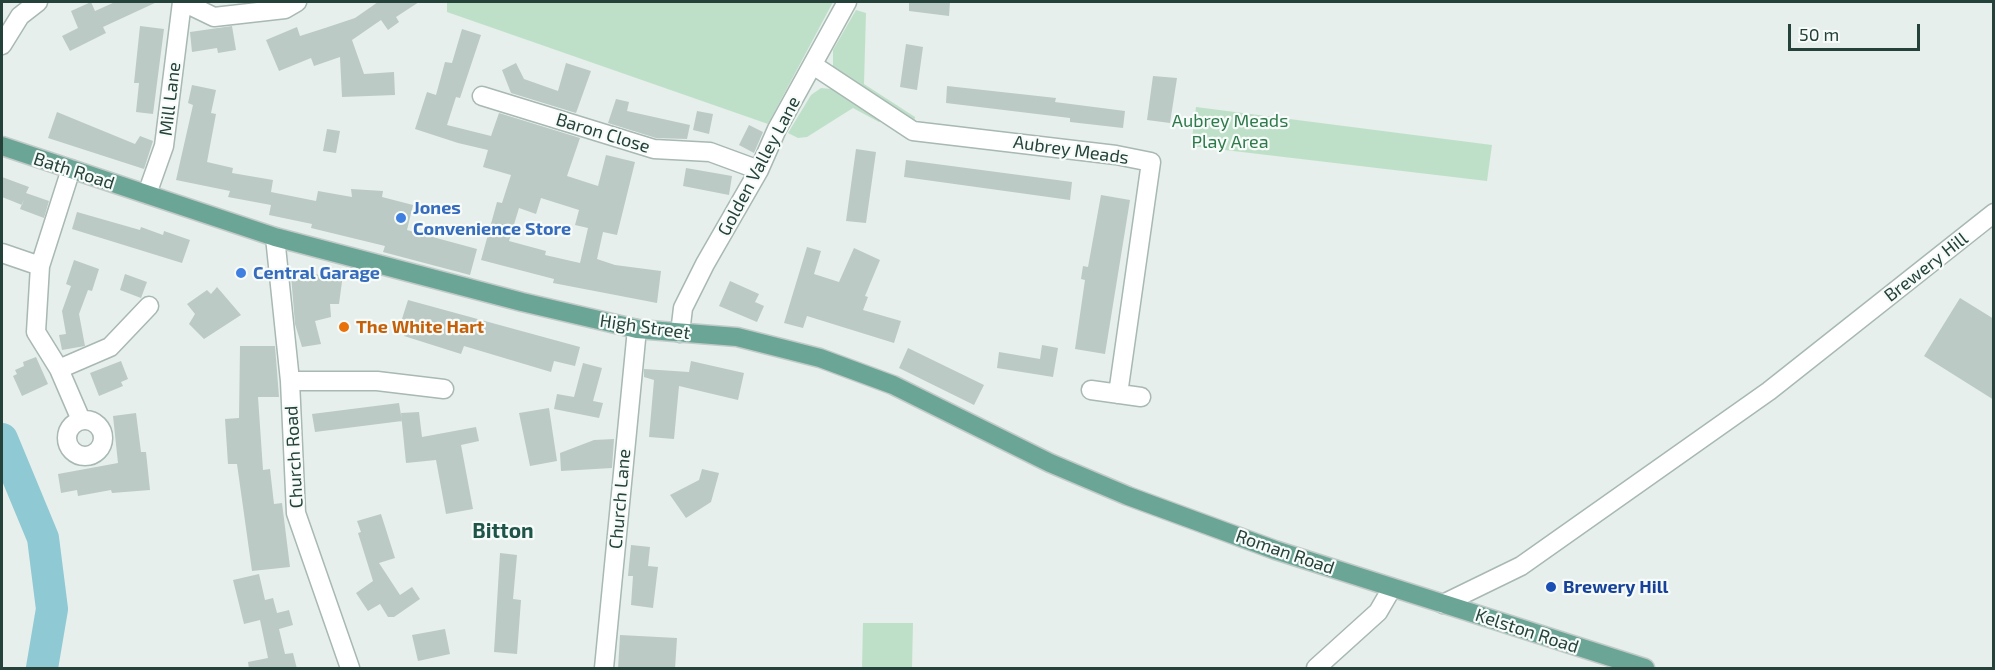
<!DOCTYPE html>
<style>
body{margin:0}
#map{position:relative;width:1995px;height:670px;overflow:hidden;background:#e6efeb;font-family:"Exo 2",sans-serif}
canvas{display:block}
.frame{position:absolute;inset:0;border:3px solid #24423a;pointer-events:none}
.scale{position:absolute;left:1788px;top:24px;width:132px;height:27px;box-sizing:border-box;border:3px solid #24423a;border-top:0;padding-left:8px;font-size:18px;line-height:21px;white-space:nowrap;color:#24423a;-webkit-text-stroke:4px #f7fbf9;paint-order:stroke}
</style>
<div id="map">
<canvas width="1995" height="670"></canvas>
<div class="frame"></div>
<div class="scale">50 m</div>
</div>
<script>
const context = document.querySelector('canvas').getContext('2d');
context.lineJoin = 'round';
function fillPath(path, color) { context.fillStyle = color; context.fill(path, 'evenodd'); }
const poly = rows => new Path2D(rows.map(r => 'M' + r).join(''));
function trace(path, color, width, dash) { context.strokeStyle = color; context.lineWidth = width; context.lineCap = dash ? 'butt' : 'round'; context.setLineDash(dash || []); context.stroke(path); }
function drawText(font, color, halo, rows, align = 'center') {
  context.font = font + ' "Exo 2",sans-serif'; context.lineWidth = 4.5; context.setLineDash([]); context.textBaseline = 'middle'; context.strokeStyle = halo; context.fillStyle = color; for (const [text, x, y, turn = 0] of rows) {
    context.save(); context.translate(x, y); context.rotate((+turn || 0) * Math.PI / 180); context.textAlign = isNaN(turn) ? turn : align; if (halo) context.strokeText(text, 0, 0); context.fillText(text, 0, 0); context.restore();
  }
}
fillPath(poly([
 [447,2,833,2,768,124,447,12],
 [856,10,866,13,864,84,915,117,914,123,840,78,833,67,833,50],
 [821,88,832,89,882,120,879,122,853,108,807,137,798,138,788,133,811,95],
 [1196,107,1492,145,1487,181,1191,146],
 [863,623,913,623,912,668,862,668]
]), '#bfe0c8');
trace(poly([
 [2,439,43,538,52,609,42,668]
]), '#8ec9d4', 32);
fillPath(poly([
 [91,2,95,11,115,2,157,2,103,27,106,33,70,51,62,36,78,28,71,11],
 [378,2,419,2,396,17,399,22,388,30,381,20,352,40,364,74,394,72,395,95,342,97,340,57,314,66,311,58,279,71,266,40,297,27,300,36,325,28,355,18],
 [909,2,950,2,949,16,909,11],
 [140,26,164,29,153,114,136,112,139,83,134,83],
 [232,26,236,50,218,53,217,48,192,52,190,32],
 [462,29,481,35,460,98,456,97,447,125,491,136,499,113,580,138,567,176,598,186,606,155,635,162,617,235,603,232,597,259,615,265,661,271,657,303,553,283,554,279,481,260,497,202,502,203,511,175,483,167,488,150,458,143,415,129,427,92,436,95,445,62,452,63],
 [541,198,579,210,575,225,588,228,580,263,545,255,546,251,509,241,519,208,536,214],
 [906,44,923,47,917,90,900,87],
 [516,63,524,79,558,91,566,63,591,71,576,113,511,93,502,70],
 [1153,76,1177,78,1170,123,1147,120],
 [192,85,216,90,211,113,216,114,207,162,233,168,232,173,273,180,271,192,316,201,318,191,352,197,351,189,383,191,382,197,413,205,407,230,477,249,470,275,383,252,385,246,311,228,312,224,269,215,271,205,228,197,230,191,176,180,193,105,188,103],
 [947,86,1056,98,1055,102,1125,111,1123,128,1070,122,1070,118,946,103],
 [616,99,629,102,627,111,690,125,687,139,656,138,608,123],
 [697,111,713,114,709,134,693,130],
 [57,112,135,144,140,136,153,141,144,169,48,138],
 [749,125,763,132,754,153,739,145],
 [327,129,340,131,336,153,323,151],
 [856,149,876,152,866,223,846,221],
 [906,160,1072,182,1070,200,904,177],
 [686,168,732,176,729,195,683,186],
 [2,177,29,187,26,193,49,201,44,218,20,209,24,199,22,205,2,197],
 [1101,195,1130,200,1105,354,1075,349,1085,280,1081,279,1083,266,1088,267],
 [77,212,140,230,141,227,163,235,164,231,190,240,182,263,72,229],
 [807,247,821,251,814,274,839,282,854,248,880,260,865,296,868,297,863,310,901,321,894,343,807,316,803,328,784,323],
 [74,260,99,269,92,291,88,290,79,314,85,346,62,350,59,335,66,334,62,311,71,286,66,284],
 [125,274,147,282,141,298,120,290],
 [343,274,339,304,330,304,331,317,315,321,321,344,302,347,295,324,291,275],
 [730,281,759,294,755,302,764,306,757,322,719,306],
 [217,287,241,315,204,339,189,324,195,314,187,304,207,290,211,294],
 [1960,298,1994,319,1994,400,1924,356],
 [408,300,580,347,575,366,554,361,551,372,464,346,461,354,404,336,407,323,401,322],
 [1042,345,1058,348,1053,377,997,368,999,352,1040,359],
 [240,346,275,346,279,397,258,397,263,470,270,469,274,504,282,503,290,567,252,571,237,464,228,464,225,419,239,418],
 [908,348,984,385,974,405,899,368],
 [36,357,48,384,22,396,13,376,17,374,15,370,24,366,23,362],
 [121,361,128,379,121,382,123,386,99,396,90,373],
 [691,361,744,373,738,400,679,386,674,439,649,437,654,380,644,377,644,369,689,372],
 [583,363,602,368,593,401,603,403,599,418,554,409,557,394,574,397],
 [399,403,402,421,315,432,312,414],
 [549,408,557,461,530,466,519,413],
 [419,412,422,437,476,427,479,441,461,445,473,509,446,514,436,460,406,463,401,413],
 [136,413,141,452,146,452,150,490,112,493,111,490,78,496,77,490,61,493,58,474,118,463,113,416],
 [614,439,612,468,561,471,560,453,594,440],
 [702,469,719,473,711,502,686,518,670,495,699,480],
 [381,514,395,558,379,563,400,595,412,587,420,599,394,617,388,617,380,604,368,611,356,593,373,581,358,533,361,532,357,521],
 [631,545,650,547,648,566,658,567,653,608,631,605,633,576,628,576],
 [500,553,517,555,513,599,521,600,517,654,494,652],
 [259,574,265,600,273,598,277,613,289,610,293,625,279,629,285,654,293,653,297,669,249,669,248,662,268,658,260,620,244,624,233,580],
 [445,629,450,654,418,661,412,635],
 [620,635,677,638,675,669,618,669]
]), '#bbcac4');
const minor = poly([
 [183,2,214,17,285,9,297,2],
 [2,45,20,16,38,2],
 [813,65,913,131,1116,155,1151,162,1118,394],
 [482,96,654,149,710,152,759,170],
 [71,169,40,266,36,332,59,369,81,420],
 [147,194,164,146,182,2],
 [275,237,290,381,296,513,350,668],
 [2,253,40,266],
 [680,333,683,308,705,264,759,170,777,129,847,2],
 [59,369,110,347,149,306],
 [290,381,377,381,444,389],
 [1091,390,1141,397],
 '67 438a18 18 0 1 1 36 0a18 18 0 1 1-36 0Z',
 [1443,604,1521,566,1769,391,1994,213],
 [604,668,637,329],
 [1316,668,1378,612,1392,588]
]);
const major = poly([
 [2,146,275,237,522,302,637,329,737,337,820,358,893,385,1050,463,1128,496,1275,550,1645,668]
]);
trace(minor, '#a8b8b2', 21);
trace(major, '#c2cac8', 21);
trace(minor, '#fff', 18);
trace(major, '#6aa596', 18);
for (const [x, y, r, color] of [
 [401,218,6,"#3f7fe0"],
 [241,273,6,"#3f7fe0"],
 [344,327,6,"#e8710a"],
 [1551,587,6,"#1a4fb4"]
]) { const dot = new Path2D(); dot.arc(x, y, r, 0, 2 * Math.PI); context.fillStyle = color; context.fill(dot); trace(dot, '#f7fbf9', 2); }
drawText('18px', '#24423a', '#f7fbf9', [
 ["Mill Lane",170,99,-83],
 ["Baron Close",603,133,17],
 ["Aubrey Meads",1071,150,8],
 ["Golden Valley Lane",759,166,-62],
 ["Bath Road",74,171,18],
 ["Brewery Hill",1926,267,-38],
 ["High Street",645,327,8],
 ["Church Road",294,457,-93],
 ["Church Lane",620,499,-85],
 ["Roman Road",1285,552,19],
 ["Kelston Road",1527,631,18]
]);
drawText('18px', '#2d7a4b', '#f7fbf9', [
 ["Aubrey Meads",1230,121],
 ["Play Area",1230,142]
]);
drawText('bold 18px', '#366cbe', '#f7fbf9', [
 ["Jones",413,208],
 ["Convenience Store",413,229],
 ["Central Garage",253,273]
], 'left');
drawText('bold 18px', '#c56008', '#f7fbf9', [
 ["The White Hart",356,327]
], 'left');
drawText('bold 18px', '#164399', '#f7fbf9', [
 ["Brewery Hill",1563,587]
], 'left');
drawText('bold 21px', '#1f5548', '#f7fbf9', [
 ["Bitton",503,531]
]);
</script>
